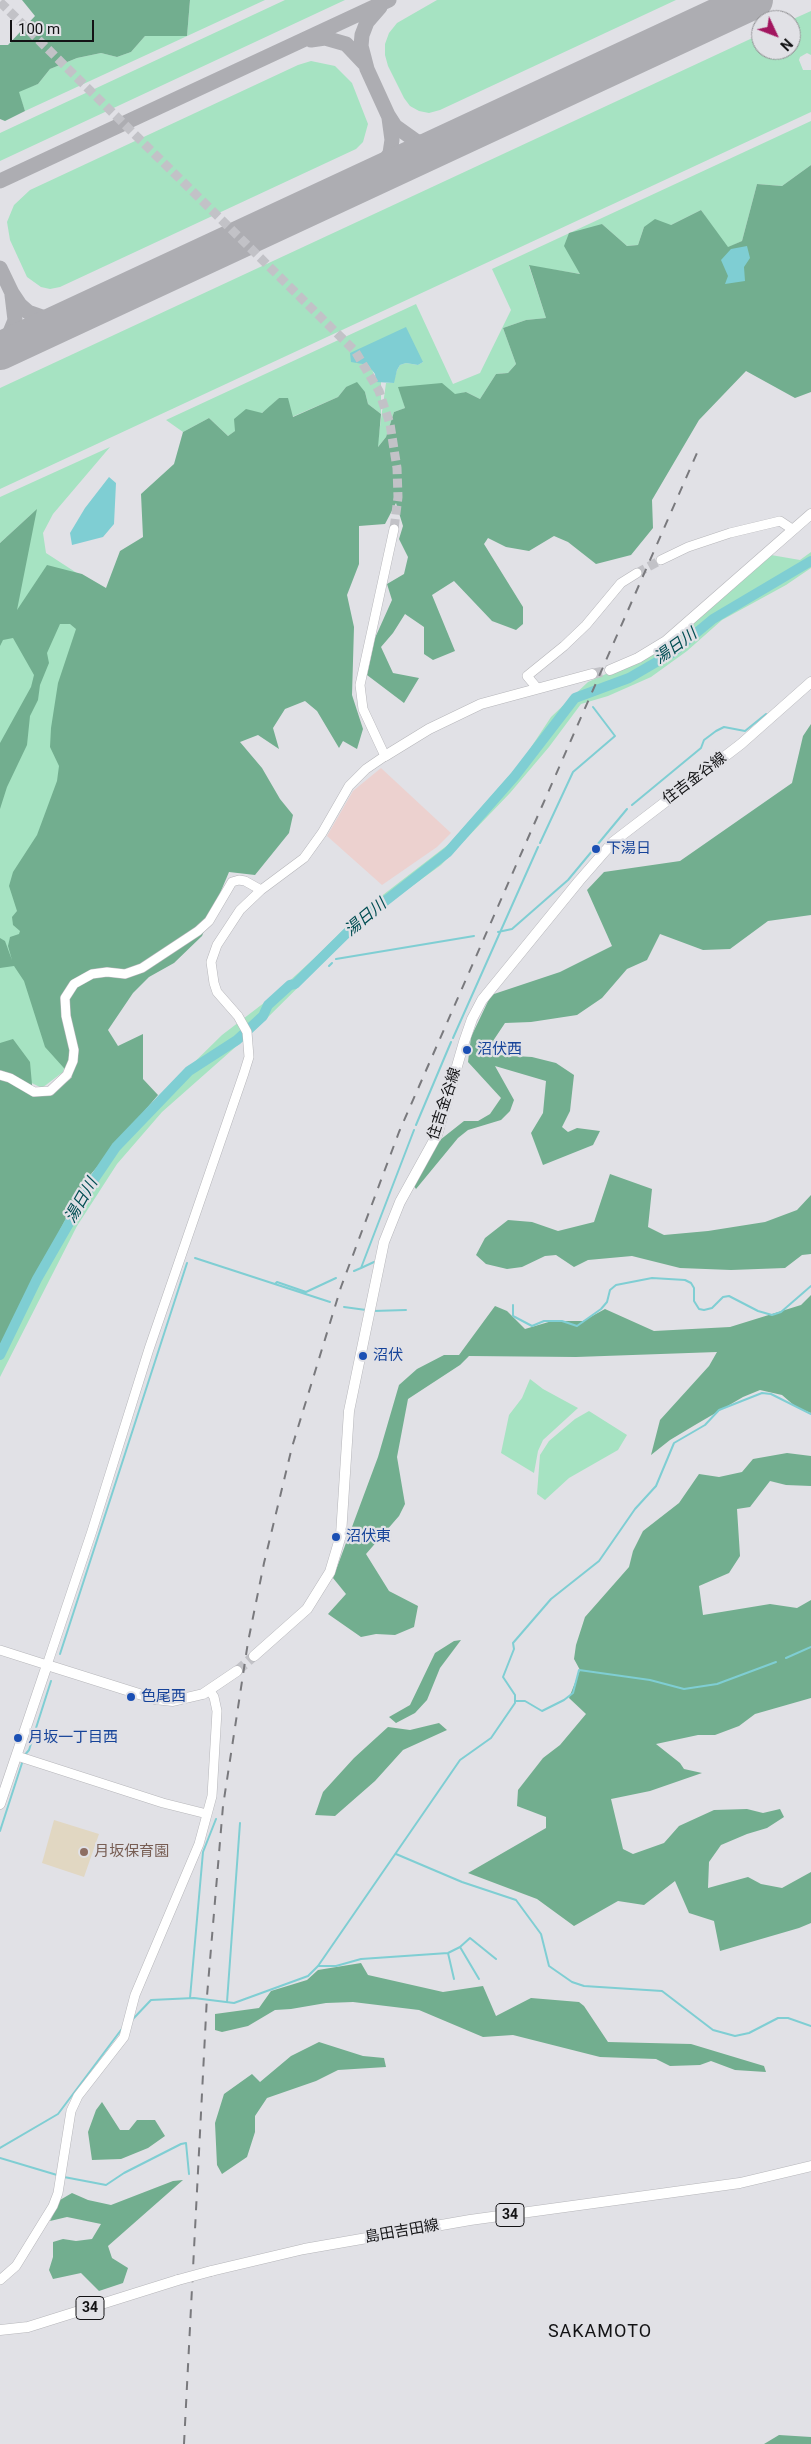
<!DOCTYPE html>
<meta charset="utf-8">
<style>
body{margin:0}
#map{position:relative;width:811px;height:2444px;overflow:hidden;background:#e1e1e6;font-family:Roboto,sans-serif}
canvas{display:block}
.north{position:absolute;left:751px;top:10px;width:50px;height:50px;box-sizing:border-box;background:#e1e1e6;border:1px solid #8f8f92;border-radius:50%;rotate:133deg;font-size:14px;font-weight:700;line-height:20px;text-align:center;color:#131315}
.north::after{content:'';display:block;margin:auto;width:18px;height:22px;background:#a2165f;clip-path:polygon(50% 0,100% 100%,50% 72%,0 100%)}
.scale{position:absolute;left:10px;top:20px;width:84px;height:22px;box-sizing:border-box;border:2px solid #131315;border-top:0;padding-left:6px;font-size:15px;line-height:18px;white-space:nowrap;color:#131315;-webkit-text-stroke:4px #e1e1e6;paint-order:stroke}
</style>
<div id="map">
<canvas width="811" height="2444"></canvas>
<div class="north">N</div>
<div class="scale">100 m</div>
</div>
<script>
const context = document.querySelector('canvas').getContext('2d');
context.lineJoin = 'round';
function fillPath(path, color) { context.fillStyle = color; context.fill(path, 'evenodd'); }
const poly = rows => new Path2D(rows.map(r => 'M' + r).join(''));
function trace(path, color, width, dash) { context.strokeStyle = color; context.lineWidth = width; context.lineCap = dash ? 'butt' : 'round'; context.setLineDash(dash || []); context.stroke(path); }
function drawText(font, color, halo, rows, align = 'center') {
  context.font = font + ' Roboto,"Noto Sans JP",sans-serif'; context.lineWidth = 4.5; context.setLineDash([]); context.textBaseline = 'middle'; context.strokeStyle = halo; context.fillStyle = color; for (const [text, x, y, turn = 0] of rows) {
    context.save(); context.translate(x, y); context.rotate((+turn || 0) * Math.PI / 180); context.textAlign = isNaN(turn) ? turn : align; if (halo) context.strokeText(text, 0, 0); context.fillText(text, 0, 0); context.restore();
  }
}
fillPath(poly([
 [381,768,451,833,437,847,382,885,327,836,353,791]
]), '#ecd1cf');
fillPath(poly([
 [54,1820,99,1834,84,1877,42,1863]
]), '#e1d7c2');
fillPath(poly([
 [190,0,265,0,25,111,18,91,38,84,50,69,77,58,101,53,117,57,131,52,145,36,187,36],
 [285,0,345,0,0,161,0,133],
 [437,0,676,0,440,110,429,113,419,111,410,106,404,98,388,66,385,55,385,44,389,33,397,23],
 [811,11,811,55,807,53,800,57,799,60,803,70,811,70,811,112,0,489,0,388,761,34,761,50,791,50,791,20],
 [311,61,335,66,352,83,368,124,363,142,356,149,60,287,50,289,41,287,27,277,10,240,7,222,14,205,30,190,298,65],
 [811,121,811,165,782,186,757,184,742,241,727,248,701,210,671,225,644,227,638,245,627,246,602,224,581,274,529,266,546,318,526,320,503,328,516,364,508,373,496,374,480,399,466,392,455,395,399,387,405,408,394,412,386,437,377,448,386,383,393,383,397,370,400,365,406,363,418,365,423,362,359,362,372,369,376,382,381,382,381,414,368,404,365,392,346,387,338,397,292,417,279,398,269,408,228,436,209,418,183,432,166,420,416,304,453,384,480,373,511,310,492,269],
 [110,447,53,514,43,533,46,553,103,590,69,1052,63,1072,42,1088,15,1075,0,1073,0,549,36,510,0,543,0,497],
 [811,552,811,568,786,585,722,620,687,651,651,677,608,696,581,704,549,747,510,793,441,865,379,910,358,928,257,1028,162,1112,117,1164,77,1226,0,1377,0,1345,45,1256,69,1213,92,1176,117,1143,168,1088,222,1035,273,996,319,954,362,911,449,844,522,761,551,717,588,682,653,653,771,555,800,560],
 [530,1379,543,1389,578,1408,543,1440,538,1451,534,1473,501,1453,509,1415,522,1398],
 [589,1411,627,1435,618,1450,569,1478,545,1500,537,1494,540,1455,549,1441,575,1419]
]), '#a6e3c2');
fillPath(poly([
 [22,0,190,0,187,36,145,36,131,52,117,57,101,53,77,58,50,69,38,84,19,92,25,111,5,121,0,119,0,45,8,45,35,16],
 [811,165,811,392,795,398,746,371,699,420,652,500,653,528,631,555,596,564,568,542,554,536,529,551,506,547,488,538,484,544,523,607,523,624,516,630,492,621,454,581,432,595,455,651,433,660,424,654,424,627,405,614,393,633,381,647,393,673,419,678,404,703,367,675,375,638,392,600,387,584,404,574,408,557,399,539,403,526,396,503,385,524,359,526,359,564,347,595,354,627,352,695,363,729,357,749,343,741,339,748,317,711,305,701,285,709,273,728,279,749,258,735,240,742,262,768,280,799,293,815,289,833,255,875,229,872,202,936,174,963,149,977,133,993,108,1030,118,1046,143,1034,143,1079,158,1095,86,1180,0,1345,0,1043,13,1039,30,1062,33,1096,50,1096,72,1077,45,1047,24,981,14,966,0,968,0,938,5,941,12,960,8,946,10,937,19,934,20,931,13,925,12,917,17,911,9,886,13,872,37,835,57,781,59,766,50,747,51,728,58,683,76,629,70,624,60,624,47,653,49,663,40,685,38,700,30,716,27,745,7,787,0,809,0,743,31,687,34,675,13,638,3,640,0,646,0,543,37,509,17,610,47,565,82,574,106,588,120,551,143,537,141,494,174,464,183,432,209,418,228,436,235,431,234,419,246,409,262,413,279,398,288,398,293,417,338,397,346,387,357,382,365,392,368,404,381,414,378,447,386,437,394,412,405,408,398,387,442,383,455,394,466,392,480,399,496,374,508,373,516,364,503,328,526,320,546,318,529,265,580,274,564,246,569,233,602,224,627,246,638,245,644,227,655,219,671,225,701,210,728,247,742,241,757,184,782,186],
 [811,724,811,915,768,921,730,949,703,950,660,934,647,960,627,969,602,998,577,1015,531,1022,505,1023,493,1041,498,1055,532,1057,556,1063,574,1075,570,1111,562,1127,568,1132,577,1128,600,1131,593,1145,543,1165,531,1133,543,1113,546,1081,495,1066,514,1100,510,1111,501,1120,468,1130,458,1138,416,1189,414,1186,440,1140,464,1121,478,1121,490,1114,501,1098,468,1062,471,1037,491,995,560,972,612,946,587,890,604,872,680,861,792,783,803,736],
 [610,1174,652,1189,648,1227,664,1235,708,1231,765,1222,797,1210,811,1195,811,1254,802,1255,785,1268,731,1270,680,1268,632,1256,588,1260,574,1267,556,1255,545,1256,522,1267,507,1269,486,1264,476,1255,485,1238,508,1220,532,1222,558,1231,594,1222],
 [811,1295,811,1413,796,1407,782,1395,760,1390,743,1397,695,1425,670,1440,651,1455,660,1420,709,1366,717,1352,576,1357,469,1356,460,1365,408,1399,397,1457,405,1504,399,1516,366,1554,389,1591,418,1606,414,1627,395,1635,376,1634,361,1637,328,1614,346,1594,333,1578,378,1457,399,1385,417,1369,444,1355,459,1355,495,1306,507,1311,525,1329,552,1321,583,1321,605,1309,654,1331,730,1327,801,1305],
 [787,1453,811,1456,811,1486,786,1485,770,1481,750,1507,737,1509,740,1556,729,1573,699,1586,703,1615,770,1604,797,1608,811,1600,811,1698,755,1714,739,1726,715,1735,698,1735,656,1744,680,1763,684,1769,702,1773,650,1791,611,1799,623,1849,633,1854,664,1843,679,1826,714,1810,747,1809,763,1813,780,1809,784,1817,767,1828,747,1834,721,1845,709,1862,708,1888,748,1877,761,1884,782,1888,811,1872,811,1923,799,1928,720,1951,714,1921,689,1913,675,1881,644,1905,618,1901,574,1926,537,1899,468,1873,546,1828,546,1817,517,1806,518,1790,543,1758,560,1745,586,1714,569,1698,580,1670,574,1659,576,1645,585,1617,629,1567,633,1551,643,1531,679,1503,699,1474,719,1477,742,1472,753,1459],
 [461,1640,440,1668,427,1700,415,1713,396,1723,389,1717,410,1705,435,1653,454,1641],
 [439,1723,447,1730,403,1750,375,1781,335,1816,315,1815,323,1792,354,1758,388,1727,410,1730],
 [361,1963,368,1975,443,1992,483,1986,496,2016,531,1998,579,2002,584,2006,608,2042,691,2044,764,2066,766,2072,735,2070,711,2061,700,2065,670,2066,656,2059,600,2057,513,2035,483,2037,419,2010,353,2002,326,2003,291,2009,275,2010,248,2026,222,2032,215,2030,215,2014,259,2008,271,1991,307,1980,318,1970],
 [319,2042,363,2056,384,2058,386,2067,338,2070,316,2081,267,2098,255,2116,255,2132,247,2157,222,2174,217,2165,215,2123,224,2094,252,2074,260,2082,291,2056],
 [102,2102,120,2130,129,2130,137,2120,155,2120,165,2136,148,2148,121,2159,92,2160,88,2132,96,2110],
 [183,2180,108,2246,112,2258,128,2268,123,2283,99,2291,81,2273,53,2279,49,2270,53,2257,53,2242,63,2239,76,2241,92,2239,101,2224,67,2217,50,2221,60,2200,72,2193,88,2200,111,2205,173,2181],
 [779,2435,811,2437,811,2444,764,2444]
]), '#72ae8f');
fillPath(poly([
 [747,246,750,258,744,267,745,281,725,284,728,276,721,260,731,249],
 [406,327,423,362,418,365,406,363,400,365,397,370,394,383,376,382,375,374,368,365,351,362,350,353],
 [109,477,116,483,114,524,103,537,72,545,70,533,85,508]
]), '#7fced3');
trace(poly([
 [632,805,701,748,704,740,716,731,724,727,745,731,766,714],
 [540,843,573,772,615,736,593,707],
 [498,932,512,929,568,880,627,809],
 [336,959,474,936],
 [329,966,332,963],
 [453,1038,538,847],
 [416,1125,451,1042],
 [195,1258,330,1302],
 [361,1268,374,1262],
 [354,1271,361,1268,414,1130],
 [275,1284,277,1282,306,1292,336,1278],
 [513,1305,513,1316,532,1326,544,1321,562,1321,577,1326,601,1309,607,1302,610,1290,616,1285,652,1278,685,1280,691,1283,694,1288,694,1301,699,1309,704,1310,712,1308,723,1297,729,1296,758,1311,772,1315,781,1312,811,1286],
 [344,1307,366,1310],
 [373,1311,406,1310],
 [60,1654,187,1263],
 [786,1658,811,1647],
 [516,1701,525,1701,542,1711,564,1700,573,1693,579,1670,650,1680,684,1689,717,1684,776,1662],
 [24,1756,29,1750,51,1681],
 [0,1831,23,1760],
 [396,1854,462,1882,516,1900,541,1934,549,1966,572,1982,584,1986,662,1991,713,2030,735,2036,749,2033,778,2018,788,2018,811,2026],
 [460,1947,470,1938,496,1959],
 [448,1953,454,1979],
 [319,1966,336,1966,361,1959,448,1953,460,1947,479,1979],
 [190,1998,203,1852,216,1819],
 [227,2002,240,1823],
 [132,2020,151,2000,194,1998,234,2003,308,1976,318,1966,460,1760,491,1738,515,1703,515,1695,503,1677,514,1649,513,1643,551,1599,599,1561,635,1509,656,1486,674,1443,705,1425,719,1410,762,1393,771,1394,811,1414],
 [0,2148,58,2114,124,2026],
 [0,2158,57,2175],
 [64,2177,106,2185,124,2173,181,2144,186,2143,189,2174]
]), '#7fced3', 2);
trace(poly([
 [0,1355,37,1279,95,1178,116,1147,189,1071,237,1040,263,1016,268,1005,290,985,295,984,357,923,448,852,515,776,575,698,629,678,672,653,713,619,811,561]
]), '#7fced3', 10);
trace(poly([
 [740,6,749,0],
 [380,7,367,22,362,35,361,46,367,69,388,115,395,126,416,141,427,144,453,140],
 [311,40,325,38,346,44,364,63],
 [0,181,389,0],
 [366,181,377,173,390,153,392,140,389,118],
 [0,268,12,293,20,305,28,312,48,319,72,318],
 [0,348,6,342,15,320,12,295]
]), '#adadb2', 15);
trace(poly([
 [0,351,754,0]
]), '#adadb2', 38);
trace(poly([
 [0,2,355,351,379,391,390,424,397,468,398,497,394,529],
 [637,573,661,560]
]), '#c2c2c7', 9, [9, 4.5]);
trace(poly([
 [592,674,610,670],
 [237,1671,254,1656]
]), '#c2c2c7', 10, [10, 5]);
const minor = poly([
 [661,560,688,547,730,533,780,521,792,529],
 [537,688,527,676,564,646,586,625,621,583,637,573],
 [0,1075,10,1078,34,1092,50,1091,67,1075,73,1061,74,1050,66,1016,65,998,74,984,92,974,107,972,125,974,142,968,198,931,209,921,232,882,239,880,245,881,261,890],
 [0,1650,47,1665,92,1531,149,1349,244,1073,249,1057,247,1032,238,1016,217,992,214,983,211,962,217,945,240,910,261,890,304,858,322,833,349,786,366,769,385,756,363,709,360,685,394,529],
 [17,1756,163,1803,207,1814],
 [0,2280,16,2266,53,2206,58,2193,71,2111,78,2096,124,2037,135,1995,199,1844,212,1796,217,1711,214,1697,210,1691]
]);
const major = poly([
 [610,670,638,658,666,641,811,514],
 [385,756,429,729,481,704,592,674],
 [254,1656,307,1609,330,1572,341,1535,349,1411,384,1242,400,1202,437,1135,464,1042,472,1019,482,1000,579,881,613,842,741,744,811,682],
 [0,1804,47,1665,155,1699,173,1701,203,1694,237,1671],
 [211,2271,304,2249,470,2220,740,2183,811,2166],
 [0,2330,28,2327,178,2280]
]);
trace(minor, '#b6b6ba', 10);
trace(major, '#b6b6ba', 11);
trace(minor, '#fff', 9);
trace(major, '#fff', 10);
trace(poly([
 [184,2444,207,1996,223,1806,248,1642,264,1563,292,1447,341,1287,399,1132,697,453]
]), '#79797d', 2, [9, 9]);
const majorBridge = poly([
 [178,2280,211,2271]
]);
trace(majorBridge, '#b6b6ba', 11, []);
trace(majorBridge, '#fff', 10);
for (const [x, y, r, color] of [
 [596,849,5,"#1a4fb4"],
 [467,1050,5,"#1a4fb4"],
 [363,1356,5,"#1a4fb4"],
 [336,1537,5,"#1a4fb4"],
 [131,1697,5,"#1a4fb4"],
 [18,1738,5,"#1a4fb4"],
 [84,1852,5,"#8d6e63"]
]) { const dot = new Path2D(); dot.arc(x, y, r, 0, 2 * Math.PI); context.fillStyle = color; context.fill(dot); trace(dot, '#e1e1e6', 2); }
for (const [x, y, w] of [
 [510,2215,28],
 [90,2308,28]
]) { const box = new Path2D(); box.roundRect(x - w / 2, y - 11.5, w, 23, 4); context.fillStyle = '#e1e1e6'; context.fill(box); trace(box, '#131315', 1); }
drawText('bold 14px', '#131315', null, [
 ["34",510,2215],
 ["34",90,2308]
]);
drawText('15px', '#131315', '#e1e1e6', [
 ["住吉金谷線",695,779,-37],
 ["住吉金谷線",445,1104,-72],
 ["島田吉田線",402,2232,-10]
]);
drawText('15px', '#164399', '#e1e1e6', [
 ["下湯日",606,849],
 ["沼伏西",477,1050],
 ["沼伏",373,1356],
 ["沼伏東",346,1537],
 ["色尾西",141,1697],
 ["月坂一丁目西",28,1738]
], 'left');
drawText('15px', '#785e54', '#e1e1e6', [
 ["月坂保育園",94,1852]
], 'left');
drawText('italic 16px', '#024e53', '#e1e1e6', [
 ["湯日川",676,647,-36],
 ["湯日川",366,918,-40],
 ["湯日川",82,1201,-60]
]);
context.letterSpacing = '1px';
drawText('18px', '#131315', '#e1e1e6', [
 ["SAKAMOTO",600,2332]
]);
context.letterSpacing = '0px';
</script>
